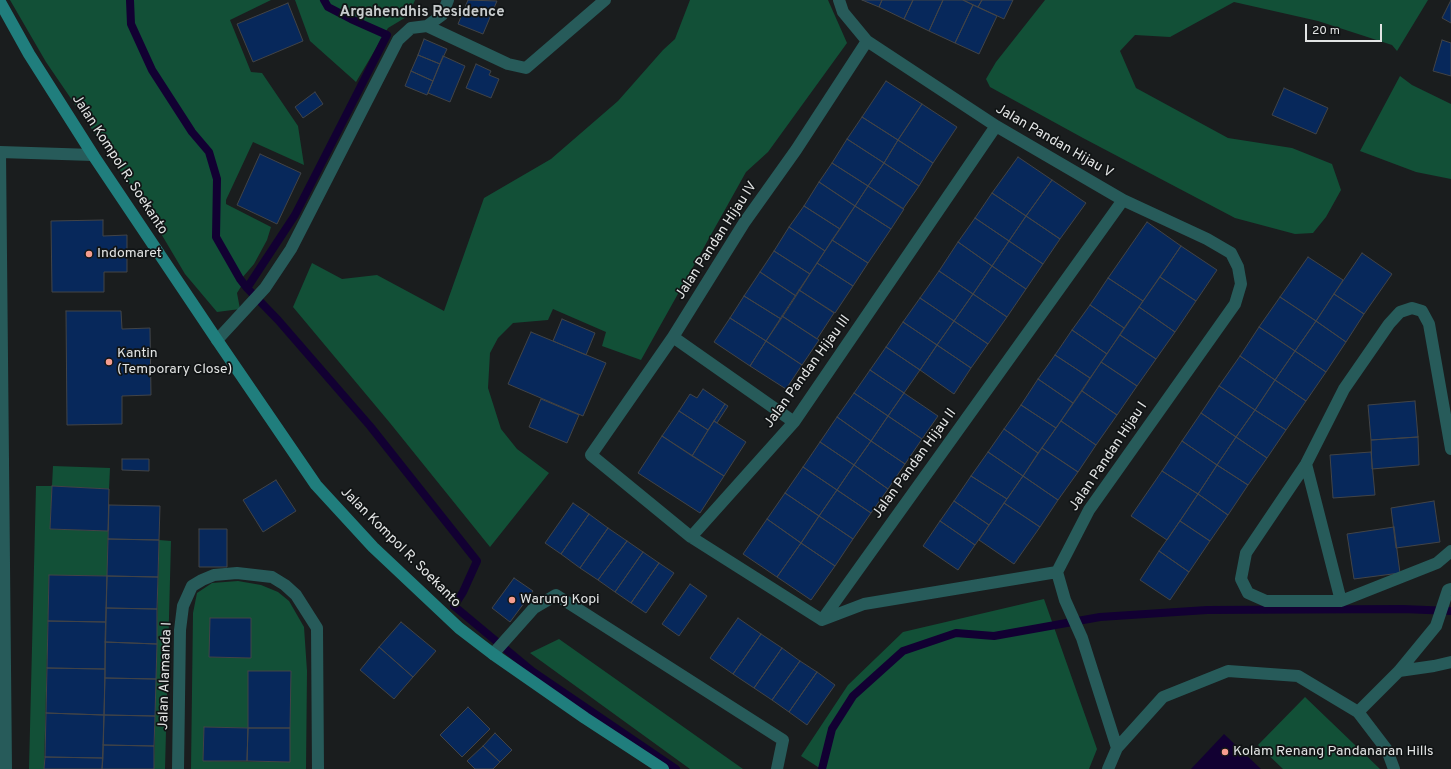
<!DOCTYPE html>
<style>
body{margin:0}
#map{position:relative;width:1451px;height:769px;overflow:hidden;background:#1a1d1e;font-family:Overpass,sans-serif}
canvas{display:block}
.scale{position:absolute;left:1305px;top:24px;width:77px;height:18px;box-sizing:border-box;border:2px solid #e2e4e4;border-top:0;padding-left:5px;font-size:12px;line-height:14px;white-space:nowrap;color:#e2e4e4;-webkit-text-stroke:3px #111415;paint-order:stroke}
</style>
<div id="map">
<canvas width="1451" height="769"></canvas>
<div class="scale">20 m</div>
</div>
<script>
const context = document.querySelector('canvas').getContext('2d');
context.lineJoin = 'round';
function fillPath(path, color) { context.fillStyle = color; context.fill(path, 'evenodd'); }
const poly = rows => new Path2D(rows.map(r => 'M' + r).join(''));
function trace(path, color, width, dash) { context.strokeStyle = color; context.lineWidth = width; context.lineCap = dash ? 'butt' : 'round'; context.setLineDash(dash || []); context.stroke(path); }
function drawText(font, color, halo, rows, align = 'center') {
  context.font = font + ' Overpass,sans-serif'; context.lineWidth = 3.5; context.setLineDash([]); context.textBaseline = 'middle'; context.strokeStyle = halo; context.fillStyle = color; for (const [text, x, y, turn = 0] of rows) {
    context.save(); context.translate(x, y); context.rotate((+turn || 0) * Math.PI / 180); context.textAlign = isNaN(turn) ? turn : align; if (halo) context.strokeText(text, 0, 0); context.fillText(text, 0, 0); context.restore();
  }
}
fillPath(poly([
 [10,0,271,0,230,20,251,72,262,73,298,126,304,165,253,142,226,200,226,204,271,227,267,240,254,264,242,278,239,280,242,285,237,293,240,309,217,312,185,274,147,210,46,62],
 [295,0,415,0,408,16,388,28,356,82,310,41],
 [690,0,828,0,847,43,768,152,746,172,641,360,602,346,606,332,553,309,548,320,513,323,498,338,490,353,488,388,501,429,517,449,549,473,490,547,390,423,293,307,312,263,342,279,377,275,444,311,484,198,551,159,618,101,663,50,675,39],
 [1045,0,1428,0,1397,51,1392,45,1318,21,1234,2,1170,37,1135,35,1120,51,1136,88,1228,138,1292,148,1332,164,1341,190,1326,217,1313,233,1295,234,1235,218,1083,138,990,87,986,79,996,62],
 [1400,76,1412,85,1451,104,1451,179,1416,172,1360,151],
 [53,466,110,468,109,489,52,486,50,529,108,531,107,576,49,575,44,769,29,769,36,486,52,486],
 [159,540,171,541,165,769,154,769],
 [238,581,261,585,278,592,289,601,304,627,307,671,306,769,191,769,193,613,197,593,212,583],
 [210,618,251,618,251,658,210,657],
 [248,671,290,671,290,762,203,761,204,727,248,728],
 [1044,599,1097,749,1089,769,821,769,801,756,848,685,903,632],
 [559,639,743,769,690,769,530,653],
 [1305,697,1380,769,1283,769,1258,745]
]), '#125037');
fillPath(poly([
 [1224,734,1261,769,1191,769]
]), '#120032');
trace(poly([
 [130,0,131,24,152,70,192,132,209,152,217,179,216,237,240,279,247,288,278,320,370,426,477,561,463,592,454,606,532,671,676,769],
 [247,288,295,215,387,35,351,19,328,7,324,0],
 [822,769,832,729,853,696,903,651,956,633,994,636,1100,617,1207,610,1403,609,1451,611]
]), '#120032', 8);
const building = poly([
 [468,0,497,1,483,34,458,24,468,0],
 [862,0,882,0,879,7,862,0],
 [882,0,913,0,904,19,879,7,882,0],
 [913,0,943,0,929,31,904,19,913,0],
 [943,0,963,0,973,5,955,43,929,31,943,0],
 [963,0,982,0,978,7,963,0],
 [982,0,1013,0,1004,19,978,7,982,0],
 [1451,0,1451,23,1442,18,1451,0],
 [288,3,303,41,253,62,237,24,288,3],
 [973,5,997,16,979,54,955,43,973,5],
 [424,39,447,49,440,64,418,55,424,39],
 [1442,40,1451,43,1451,76,1433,71,1442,40],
 [418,55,440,64,433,81,411,71,418,55],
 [443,56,465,66,450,102,428,93,443,56],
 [476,64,491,71,489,75,499,79,491,98,466,88,476,64],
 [411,71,433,81,427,95,405,86,411,71],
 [886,81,922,104,898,140,862,117,886,81],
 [1284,88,1328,108,1316,134,1272,115,1284,88],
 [315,92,323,104,303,118,295,107,315,92],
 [922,104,957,127,933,163,898,140,922,104],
 [862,117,898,140,884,163,847,139,862,117],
 [847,139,884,163,868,186,832,163,847,139],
 [898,140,933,163,919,186,884,163,898,140],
 [260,154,301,173,277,224,237,205,260,154],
 [1018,157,1052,180,1026,216,992,193,1018,157],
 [832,163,868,186,855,206,819,182,832,163],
 [884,163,919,186,903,209,868,186,884,163],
 [1052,180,1086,203,1060,239,1026,216,1052,180],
 [819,182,855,206,840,229,804,206,819,182],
 [868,186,904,209,891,229,855,206,868,186],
 [992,193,1026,216,1009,241,975,218,992,193],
 [804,206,840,229,825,251,789,227,804,206],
 [855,206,891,229,868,263,832,240,855,206],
 [1026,216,1060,239,1043,264,1009,241,1026,216],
 [975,218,1009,241,992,266,958,242,975,218],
 [103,220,103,236,127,235,127,272,104,272,104,292,52,292,51,221,103,220],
 [1147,222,1181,246,1143,301,1108,278,1147,222],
 [789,227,825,251,810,274,774,251,789,227],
 [832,240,868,263,853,286,817,263,832,240],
 [1009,241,1043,264,1026,289,992,266,1009,241],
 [958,242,992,266,973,294,939,271,958,242],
 [1181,246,1217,270,1196,301,1160,277,1181,246],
 [774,251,810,274,796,296,760,272,774,251],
 [1362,253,1392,274,1364,314,1334,294,1362,253],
 [1308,257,1343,280,1316,321,1280,297,1308,257],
 [817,263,853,286,835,313,799,290,817,263],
 [992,266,1026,289,1007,317,973,294,992,266],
 [939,271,973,294,954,321,920,298,939,271],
 [760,272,796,296,781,319,744,296,760,272],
 [1160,277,1196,301,1175,332,1139,307,1160,277],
 [1108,278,1143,301,1124,328,1090,305,1108,278],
 [799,290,834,313,817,339,782,316,799,290],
 [973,294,1007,317,988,344,954,321,973,294],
 [1334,294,1364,314,1346,342,1316,321,1334,294],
 [744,296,781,319,766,341,730,318,744,296],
 [1280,297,1316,321,1295,351,1259,327,1280,297],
 [920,298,954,321,937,345,903,322,920,298],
 [1090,305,1124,328,1107,354,1072,330,1090,305],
 [1139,307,1175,332,1156,359,1120,335,1139,307],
 [66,311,121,311,122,329,150,328,151,395,122,396,122,424,67,425,66,311],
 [782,316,819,340,802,365,766,341,782,316],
 [730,318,766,341,750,366,714,342,730,318],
 [562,319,595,333,586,355,553,341,562,319],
 [954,321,988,344,971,368,937,345,954,321],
 [1316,321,1346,342,1326,372,1295,351,1316,321],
 [903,322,937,345,920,370,886,347,903,322],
 [1259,327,1295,351,1275,380,1240,356,1259,327],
 [1072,330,1107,354,1090,378,1055,355,1072,330],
 [531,332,606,363,583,416,508,384,531,332],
 [1120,335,1156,359,1137,386,1101,362,1120,335],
 [766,341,802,365,786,389,750,366,766,341],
 [937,345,971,368,954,394,920,370,937,345],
 [886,347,920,370,904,393,870,370,886,347],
 [1295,351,1326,372,1306,401,1275,380,1295,351],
 [1055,355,1090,378,1073,403,1038,379,1055,355],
 [1240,356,1275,380,1255,410,1219,386,1240,356],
 [1101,362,1137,386,1117,415,1082,391,1101,362],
 [870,370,904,393,888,416,854,393,870,370],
 [1038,379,1073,403,1056,428,1021,405,1038,379],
 [1275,380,1306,401,1286,430,1255,410,1275,380],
 [1219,386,1255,410,1236,437,1201,413,1219,386],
 [703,389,725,404,708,430,679,411,690,394,697,398,703,389],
 [1082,391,1117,415,1096,445,1061,421,1082,391],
 [854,393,888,416,871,441,837,417,854,393],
 [904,393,938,416,922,439,888,416,904,393],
 [541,399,579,415,567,443,529,427,541,399],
 [1415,401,1418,437,1371,440,1368,405,1415,401],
 [725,404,728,406,717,423,714,421,725,404],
 [1021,405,1056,428,1038,453,1004,429,1021,405],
 [1255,410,1286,430,1267,458,1236,437,1255,410],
 [679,411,708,430,692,456,662,436,679,411],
 [1201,413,1236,437,1217,465,1182,441,1201,413],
 [888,416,922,439,905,464,871,441,888,416],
 [837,417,871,441,854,465,820,442,837,417],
 [714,421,746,442,724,476,692,456,714,421],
 [1061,421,1096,445,1078,472,1042,448,1061,421],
 [1004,429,1038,453,1023,476,988,452,1004,429],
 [662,436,724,476,700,513,638,473,662,436],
 [1236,437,1267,458,1248,485,1217,465,1236,437],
 [1418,437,1419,465,1372,469,1371,440,1418,437],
 [871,441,905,464,888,489,854,465,871,441],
 [1182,441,1217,465,1198,494,1162,471,1182,441],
 [820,442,854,465,837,490,803,467,820,442],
 [1042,448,1078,472,1058,500,1023,476,1042,448],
 [988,452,1023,476,1007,499,971,476,988,452],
 [1371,452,1375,495,1333,498,1330,455,1371,452],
 [122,459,149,459,149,471,122,470,122,459],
 [854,465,888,489,871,513,837,490,854,465],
 [1217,465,1248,485,1228,515,1198,494,1217,465],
 [803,467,837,490,819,516,785,493,803,467],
 [1162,471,1198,494,1167,540,1131,516,1162,471],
 [971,476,1007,499,989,525,954,501,971,476],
 [1023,476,1058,500,1040,527,1004,503,1023,476],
 [276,480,296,511,263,532,243,500,276,480],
 [52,486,109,489,108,531,50,529,52,486],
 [837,490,871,513,853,539,819,516,837,490],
 [785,493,819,516,801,543,767,519,785,493],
 [1198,494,1228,515,1210,541,1180,521,1198,494],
 [954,501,989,525,975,545,940,521,954,501],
 [1434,501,1440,542,1396,548,1391,508,1434,501],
 [573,503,589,514,561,554,545,543,573,503],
 [1004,503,1040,527,1014,564,979,540,1004,503],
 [109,505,160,506,159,540,108,539,109,505],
 [589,514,608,528,580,568,561,554,589,514],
 [819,516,853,539,835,566,801,543,819,516],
 [767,519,801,543,777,577,743,554,767,519],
 [940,521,975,545,958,570,923,546,940,521],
 [1180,521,1210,541,1189,572,1159,551,1180,521],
 [1394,527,1400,573,1354,579,1347,534,1394,527],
 [608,528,627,541,598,580,580,568,608,528],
 [199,529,227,529,227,567,199,567,199,529],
 [108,539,159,540,158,577,107,576,108,539],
 [627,541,643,552,615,592,598,580,627,541],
 [801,543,835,566,811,600,777,577,801,543],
 [1159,551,1189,572,1170,600,1140,580,1159,551],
 [643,552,659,563,631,603,615,592,643,552],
 [659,563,674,573,646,613,631,603,659,563],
 [49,575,107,576,106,622,48,621,49,575],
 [107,576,158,577,157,609,106,608,107,576],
 [514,578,533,591,510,622,492,608,514,578],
 [690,584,707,596,679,636,662,624,690,584],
 [106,608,157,609,157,644,105,642,106,608],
 [210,618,251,618,251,658,209,657,210,618],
 [738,618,761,634,733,674,710,658,738,618],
 [48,621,106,622,105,669,47,668,48,621],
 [401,622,436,651,413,677,379,647,401,622],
 [761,634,782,648,754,688,733,674,761,634],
 [105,642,157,644,156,679,105,678,105,642],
 [379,647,413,677,394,699,360,670,379,647],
 [782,648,800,661,772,700,754,688,782,648],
 [800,661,817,672,789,712,772,700,800,661],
 [47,668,105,669,104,715,46,713,47,668],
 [248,671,291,671,290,728,248,728,248,671],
 [817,672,835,685,807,725,789,712,817,672],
 [105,678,156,679,155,716,104,715,105,678],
 [468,707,490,729,462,757,440,735,468,707],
 [46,713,104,715,103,758,45,757,46,713],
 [104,715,155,716,154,746,103,745,104,715],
 [204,727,248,728,247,761,203,761,204,727],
 [248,728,290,728,290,762,247,761,248,728],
 [495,733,512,750,500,762,483,746,495,733],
 [103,745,154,746,154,769,102,769,103,745],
 [483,746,500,762,493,769,475,769,467,761,483,746],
 [45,757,103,758,102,769,44,769,45,757]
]);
fillPath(building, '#07285b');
trace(building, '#424447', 1);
trace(poly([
 [427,26,508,64,526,68,605,0],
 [217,340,265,288,291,249,398,40,411,28,427,26,442,15,448,0],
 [493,654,534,608,556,595,783,740,777,769]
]), '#275b5a', 12);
trace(poly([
 [867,41,796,150,744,223,673,337,591,455,691,537,794,422,996,126],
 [0,152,6,769],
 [0,152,93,155],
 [673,337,794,422],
 [1451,449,1429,324,1422,311,1412,308,1400,312,1389,324,1344,389,1306,464,1246,553,1241,579,1248,593,1266,601,1341,601,1437,563,1451,551],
 [1306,464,1341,601],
 [691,537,822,620],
 [1057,572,1065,600,1082,638,1117,748],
 [822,620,864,604,1057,572,1089,510,1235,304,1241,284,1238,267,1231,253,1207,239,1123,200,996,126,867,41,843,12,839,0],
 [822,620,1123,200],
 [1399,671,1434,666,1451,662],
 [1358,712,1399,671,1436,626,1448,590,1451,589],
 [178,769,180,630,183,606,192,586,202,580,214,575,237,573,272,577,285,585,296,595,317,628,318,769],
 [1108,769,1117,748,1163,697,1228,671,1298,676,1358,712,1387,750,1394,769]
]), '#275b5a', 12);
trace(poly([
 [0,2,29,54,93,155,217,340,316,485,373,547,459,628,493,654,585,718,663,769]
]), '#207e7d', 12);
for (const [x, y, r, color] of [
 [89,254,4,"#f59d8f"],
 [109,362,4,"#f59d8f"],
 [512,600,4,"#f59d8f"],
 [1225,752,4,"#f59d8f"]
]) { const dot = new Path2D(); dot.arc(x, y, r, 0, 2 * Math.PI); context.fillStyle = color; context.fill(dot); trace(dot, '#111415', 1.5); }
drawText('14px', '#e2e4e4', '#111415', [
 ["Jalan Pandan Hijau V",1054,142,30],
 ["Jalan Kompol R. Soekanto",119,165,57],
 ["Jalan Pandan Hijau IV",717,241,-57],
 ["Jalan Pandan Hijau III",808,372,-54],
 ["Jalan Pandan Hijau I",1109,457,-56],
 ["Jalan Pandan Hijau II",915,464,-54],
 ["Jalan Kompol R. Soekanto",400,548,45],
 ["Jalan Alamanda I",166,676,-88]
]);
drawText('14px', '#e2e4e4', '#111415', [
 ["Indomaret",97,254],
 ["Kantin",117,354],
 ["(Temporary Close)",117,370],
 ["Warung Kopi",520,600],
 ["Kolam Renang Pandanaran Hills",1233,752]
], 'left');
drawText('bold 15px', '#c8cccd', '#111415', [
 ["Argahendhis Residence",422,13]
]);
</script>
